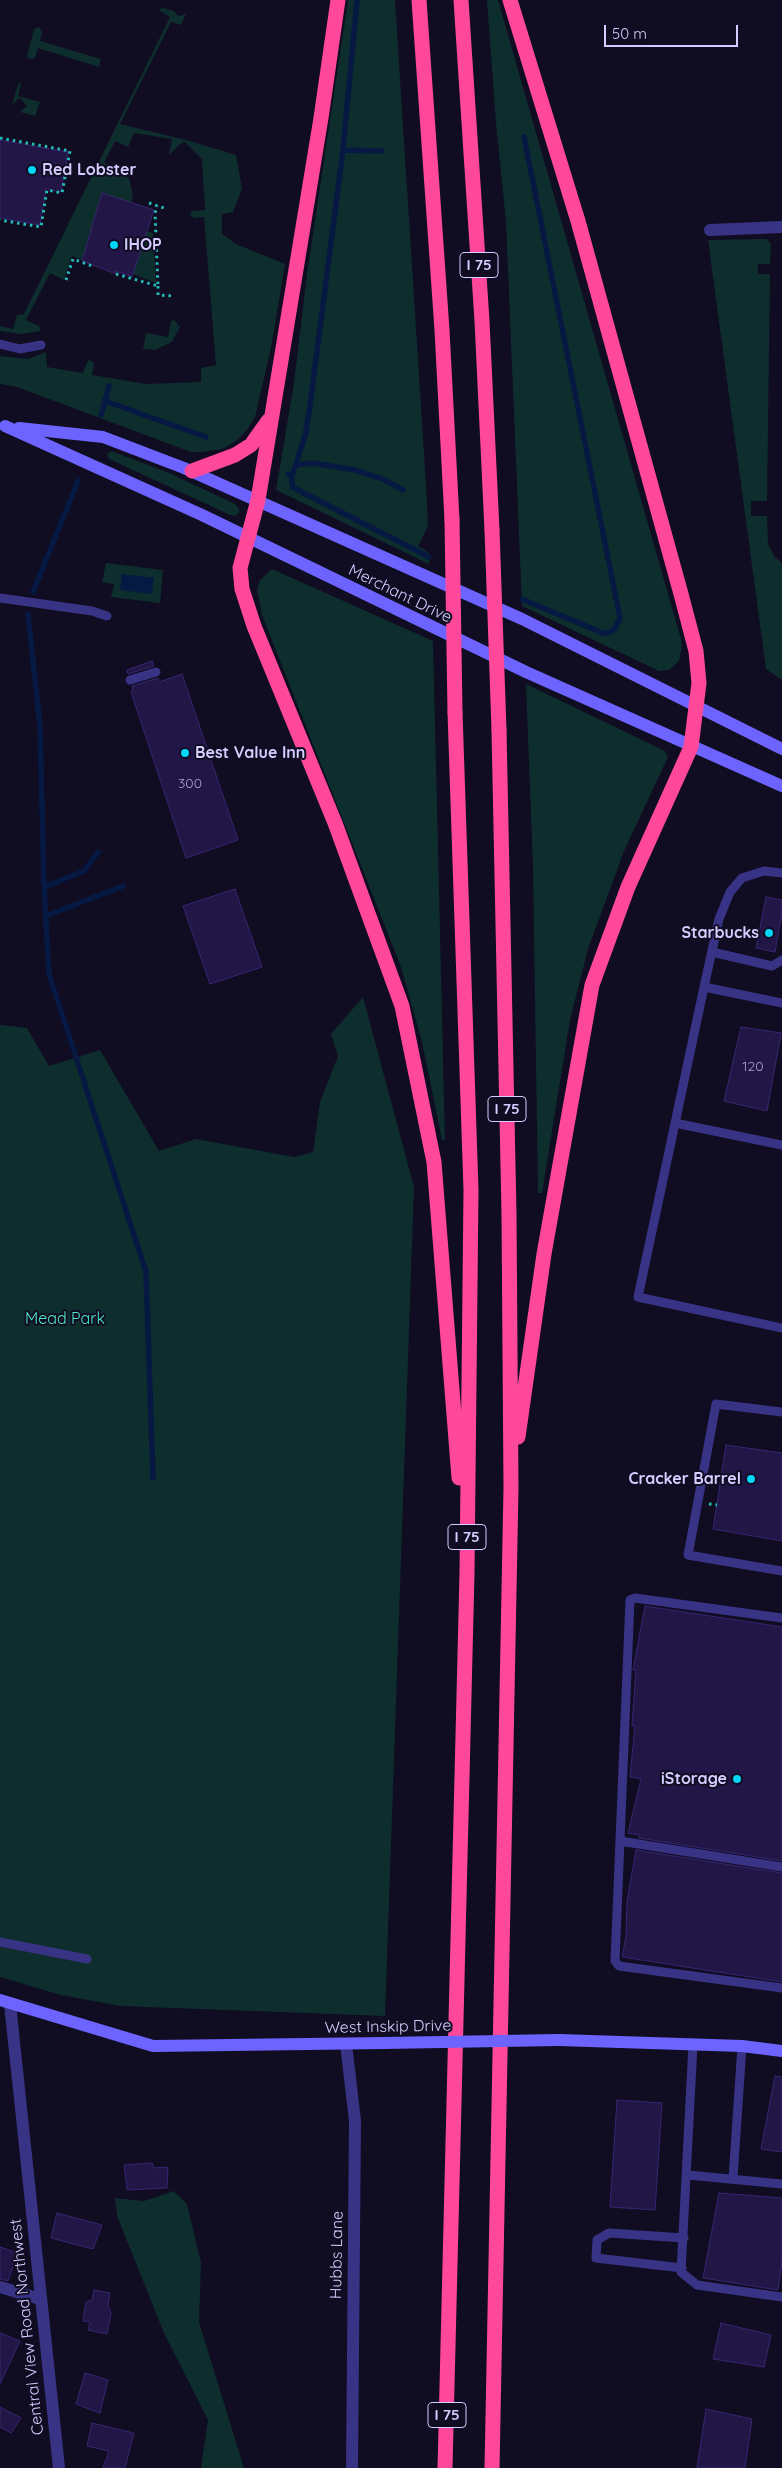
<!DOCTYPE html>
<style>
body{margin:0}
#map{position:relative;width:782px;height:2468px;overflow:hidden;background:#100c22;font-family:Quicksand,sans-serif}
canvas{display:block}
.scale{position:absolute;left:604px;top:25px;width:134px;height:22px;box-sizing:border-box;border:2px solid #d4cdff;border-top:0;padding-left:6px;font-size:15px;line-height:18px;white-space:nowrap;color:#d4cdff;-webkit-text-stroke:4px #100c22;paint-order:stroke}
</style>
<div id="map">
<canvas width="782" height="2468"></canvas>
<div class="scale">50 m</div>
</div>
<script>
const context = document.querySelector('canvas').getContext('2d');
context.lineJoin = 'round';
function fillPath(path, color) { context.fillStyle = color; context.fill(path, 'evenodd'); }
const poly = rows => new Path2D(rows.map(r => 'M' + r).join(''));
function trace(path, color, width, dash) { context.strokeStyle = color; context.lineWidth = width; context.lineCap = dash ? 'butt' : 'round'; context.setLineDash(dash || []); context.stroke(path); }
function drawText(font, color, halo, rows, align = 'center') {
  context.font = font + ' Quicksand,sans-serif'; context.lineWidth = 4; context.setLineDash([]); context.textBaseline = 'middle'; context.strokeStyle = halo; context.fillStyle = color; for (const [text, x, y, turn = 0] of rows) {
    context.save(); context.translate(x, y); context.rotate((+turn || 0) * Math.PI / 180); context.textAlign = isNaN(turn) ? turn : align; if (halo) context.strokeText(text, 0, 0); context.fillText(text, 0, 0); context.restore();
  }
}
fillPath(poly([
 [348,0,395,0,426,485,428,526,418,546,429,553,429,564,276,490,294,383,307,274],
 [487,0,498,0,681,639,682,647,679,661,669,670,659,671,522,606,506,222,496,123],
 [163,8,174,11,178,16,186,14,181,25,171,22,120,124,190,141,236,155,242,189,233,212,222,214,222,234,236,244,285,264,271,348,255,417,247,430,236,441,222,449,203,452,191,452,17,387,0,384,0,356,28,359,46,352,47,367,83,373,87,362,90,360,94,363,92,375,146,384,201,382,201,368,216,365,204,217,194,218,190,215,192,211,205,210,202,159,184,141,169,155,172,139,134,133,128,147,115,141,104,163,120,170,129,178,133,195,131,203,102,193,82,260,72,256,64,280,50,273,26,320,39,326,41,331,21,334,0,331,0,326,13,329,17,315,24,314,170,17,160,11,160,9],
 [39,27,42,32,40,41,101,59,99,67,38,48,35,58,29,59,27,56,34,29],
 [19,82,21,84,18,96,40,102,35,116,20,112,27,106,20,98,12,104],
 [147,231,153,233,156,283,133,274],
 [767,239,771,244,770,264,758,264,758,274,770,274,767,501,751,501,751,516,767,516,768,544,774,556,782,563,782,680,766,669,708,240],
 [174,320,180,327,172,342,155,350,143,349,146,333,168,337,171,321],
 [111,451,167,472,235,504,239,509,239,513,235,516,228,514,109,459,107,454],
 [106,563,163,570,160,603,111,597,114,584,102,582],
 [272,569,433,641,445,1140,442,1140,422,1042,401,967,262,615,257,589,260,580],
 [526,684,665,751,668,757,624,851,588,949,570,1020,542,1193,538,1193,533,868],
 [363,997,414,1187,385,2016,120,2006,61,1995,0,1977,0,1025,27,1028,49,1066,100,1050,159,1151,196,1139,294,1157,313,1152,320,1102,338,1056,331,1034],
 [174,2191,187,2204,201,2263,199,2322,244,2468,201,2468,208,2420,164,2333,117,2216,115,2198,144,2201]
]), '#0e2d2d');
fillPath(poly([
 [122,574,154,578,152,594,120,590]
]), '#051942');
trace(poly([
 [357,0,343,150,309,413,305,436,292,476,288,474,292,476,292,487,429,557],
 [343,150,382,151],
 [105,401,109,386],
 [101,415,105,401,206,437],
 [296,465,313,463,355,470,383,479,403,490],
 [33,592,78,481],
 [522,599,605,634,614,630,620,618,524,137],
 [28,614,40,726,44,887,49,974,146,1272,153,1478],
 [44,887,84,871,98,852],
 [46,916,123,886]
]), '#051942', 5.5);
const building = poly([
 [0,140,68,152,61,192,46,189,40,225,0,218,0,140],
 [102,193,154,210,132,277,116,271,116,274,82,261,102,193],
 [152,661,154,666,128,674,127,670,152,661],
 [182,674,238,840,186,858,131,692,133,691,132,686,158,678,159,682,182,674],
 [235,889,262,967,210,984,183,906,235,889],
 [766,897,782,900,782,913,775,952,756,948,766,897],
 [741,1027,781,1033,767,1111,724,1101,741,1027],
 [726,1445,782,1453,782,1541,713,1529,726,1445],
 [645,1606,782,1627,782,1861,639,1838,639,1835,628,1833,641,1779,630,1777,635,1726,632,1726,636,1670,633,1670,645,1606],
 [636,1850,782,1873,782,1982,622,1957,626,1936,627,1901,636,1850],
 [775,2076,782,2077,782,2152,761,2149,775,2076],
 [617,2100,662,2103,655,2210,610,2207,617,2100],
 [152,2163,154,2168,168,2167,167,2188,127,2190,124,2165,152,2163],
 [719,2193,782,2198,782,2262,778,2290,703,2278,719,2193],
 [57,2213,102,2225,93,2249,51,2238,57,2213],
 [0,2247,18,2253,8,2281,0,2279,0,2247],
 [94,2290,110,2293,108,2305,111,2313,107,2334,88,2330,90,2322,83,2321,86,2302,92,2300,94,2290],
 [721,2323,771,2335,764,2367,713,2359,721,2323],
 [0,2333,20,2341,0,2384,0,2333],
 [85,2373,108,2380,100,2413,76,2404,85,2373],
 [0,2407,21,2418,11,2433,0,2427,0,2407],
 [706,2409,752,2419,745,2468,697,2468,706,2409],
 [92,2423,134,2433,125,2468,103,2468,109,2451,87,2446,92,2423]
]);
fillPath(building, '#211645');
trace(building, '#382673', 1);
trace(poly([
 [0,138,70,151,62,193,47,190,41,227,0,220],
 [149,203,167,209],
 [116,274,158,286,155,213,157,206],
 [66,280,73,259,95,267],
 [158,286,158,295,174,296],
 [709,1504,717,1505]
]), '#24bcb8', 3, [2.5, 4]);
trace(poly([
 [0,344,20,349,41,345],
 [0,598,92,611,107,616],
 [130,680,156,672],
 [782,873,764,871,742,878,730,892,719,919,704,987,782,1003],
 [712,952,772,966,782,960],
 [704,987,638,1297,782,1328],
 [675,1123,782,1145],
 [782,1412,716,1404,688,1555,782,1571],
 [782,1618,635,1598,630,1600,615,1961,619,1966,782,1988],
 [620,1841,782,1867],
 [0,1942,87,1959],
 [693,2045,681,2272,697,2285,782,2297],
 [688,2175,782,2184],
 [733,2178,742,2046],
 [682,2268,596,2258,597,2240,609,2233,684,2238]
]), '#393385', 9);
trace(poly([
 [710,230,782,227],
 [10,2004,59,2468],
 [346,2044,355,2121,352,2468],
 [0,2287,40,2299]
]), '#393385', 12);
trace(poly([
 [5,426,202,515,526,672,782,786],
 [19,428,103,437,184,468,522,619,782,749],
 [0,2000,153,2046,384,2043],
 [559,2040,742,2046,782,2051]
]), '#6d64ff', 12);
trace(poly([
 [338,0,321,118,258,500,240,568,242,589,254,626,335,823,402,1006,434,1162,459,1478],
 [419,0,442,330,452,520],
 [461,0,482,321,492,530],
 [510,0,578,221,681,594,696,651,699,683,691,747,628,887,592,985,544,1254,518,1437],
 [192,471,235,455,251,445,268,421],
 [445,2468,467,1573,471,1190,455,712],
 [492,2468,511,1488,509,1214,499,730]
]), '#ff4899', 15);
trace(poly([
 [384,2043,559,2040]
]), '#6d64ff', 12);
trace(poly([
 [452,520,455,712],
 [492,530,499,730]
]), '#ff4899', 15);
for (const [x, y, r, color] of [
 [32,170,5,"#00d7f8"],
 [114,245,5,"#00d7f8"],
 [185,753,5,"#00d7f8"],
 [769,933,5,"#00d7f8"],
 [751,1479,5,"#00d7f8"],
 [737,1779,5,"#00d7f8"]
]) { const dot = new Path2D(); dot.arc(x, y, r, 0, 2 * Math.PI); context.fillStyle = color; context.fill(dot); trace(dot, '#100c22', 2); }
drawText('14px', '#a79fd0', null, [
 ["300",190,784],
 ["120",753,1067]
]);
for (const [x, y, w] of [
 [479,265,38],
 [507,1109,38],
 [467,1537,38],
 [447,2415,38]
]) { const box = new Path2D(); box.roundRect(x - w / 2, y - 12.5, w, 25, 4); context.fillStyle = '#100c22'; context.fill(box); trace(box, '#d4cdff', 1); }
drawText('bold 15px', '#d4cdff', null, [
 ["I 75",479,265],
 ["I 75",507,1109],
 ["I 75",467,1537],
 ["I 75",447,2415]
]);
drawText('bold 16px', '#d4cdff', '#100c22', [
 ["Red Lobster",42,170],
 ["IHOP",124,245],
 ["Best Value Inn",195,753],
 ["Starbucks",759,933,"right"],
 ["Cracker Barrel",741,1479,"right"],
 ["iStorage",727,1779,"right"]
], 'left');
drawText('16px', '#d4cdff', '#100c22', [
 ["Merchant Drive",400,594,26],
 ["West Inskip Drive",388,2027,-1],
 ["Hubbs Lane",337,2255,-89],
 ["Central View Road Northwest",27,2327,-96]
]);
drawText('16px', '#4fe9c8', '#100c22', [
 ["Mead Park",65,1319]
]);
</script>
